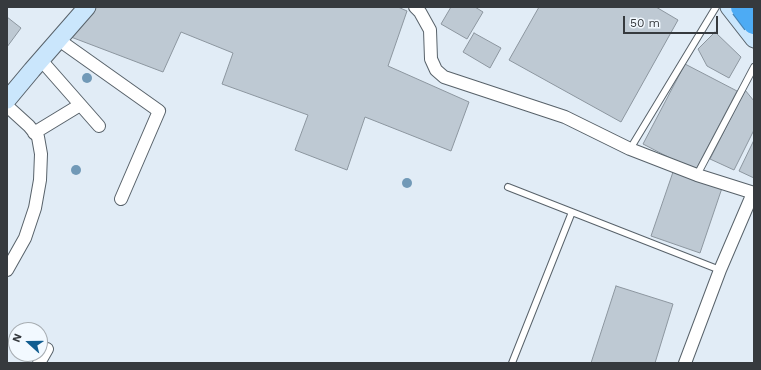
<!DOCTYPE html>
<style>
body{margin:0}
#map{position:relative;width:761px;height:370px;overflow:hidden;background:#e1ecf6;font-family:"Work Sans",sans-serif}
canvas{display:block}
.frame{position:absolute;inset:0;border:8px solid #363a3e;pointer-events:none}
.north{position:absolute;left:8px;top:322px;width:40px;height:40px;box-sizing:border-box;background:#f2f9ff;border:1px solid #a7adb2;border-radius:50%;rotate:291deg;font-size:11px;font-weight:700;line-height:16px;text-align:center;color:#363a3e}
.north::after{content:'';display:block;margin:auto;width:14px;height:18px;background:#115d90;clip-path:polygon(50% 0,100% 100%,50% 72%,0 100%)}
.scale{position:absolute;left:623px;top:16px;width:95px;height:18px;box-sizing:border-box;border:2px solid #363a3e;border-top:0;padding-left:5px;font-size:12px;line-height:14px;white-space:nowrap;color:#363a3e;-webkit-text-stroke:3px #f2f9ff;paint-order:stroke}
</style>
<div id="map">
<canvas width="761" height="370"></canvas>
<div class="frame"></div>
<div class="north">N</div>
<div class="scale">50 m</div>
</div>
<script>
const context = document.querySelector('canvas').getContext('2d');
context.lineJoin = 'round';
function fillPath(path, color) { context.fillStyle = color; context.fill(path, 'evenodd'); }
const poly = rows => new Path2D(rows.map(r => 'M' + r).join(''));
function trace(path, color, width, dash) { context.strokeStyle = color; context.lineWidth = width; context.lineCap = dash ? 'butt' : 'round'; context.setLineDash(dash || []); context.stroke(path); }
const building = poly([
 [96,7,398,7,407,11,388,66,469,102,451,151,365,117,347,170,295,150,308,115,222,84,233,53,181,32,163,72,71,37,96,7],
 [451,7,475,7,483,12,467,39,441,24,451,7],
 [539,7,656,7,678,20,621,122,509,60,539,7],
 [7,17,21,28,7,47,7,17],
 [715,32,741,57,729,78,707,66,698,49,715,32],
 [474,33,501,48,490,68,463,52,474,33],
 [685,64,737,91,695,171,643,144,685,64],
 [745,90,754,101,754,130,734,170,710,159,745,90],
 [754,140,754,178,739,171,754,140],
 [673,172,722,188,700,253,651,236,673,172],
 [616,286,673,304,655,363,591,363,616,286]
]);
fillPath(building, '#bec9d3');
trace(building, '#8c969f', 1);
const lane = poly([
 [630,149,716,7],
 [697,175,754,67],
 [508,187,720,270],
 [512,363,572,212]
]);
const street = poly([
 [415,7,420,12,430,30,431,59,436,70,444,77,565,117,630,149,697,175,754,193],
 [59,40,159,111,121,199],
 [41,60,99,126],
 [7,106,29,126,38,137,41,154,40,180,35,208,25,238,7,270],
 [34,133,80,105],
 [39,363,47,349],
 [685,363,720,270,753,193]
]);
const secondary = poly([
 [729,7,754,39],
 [7,100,32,70,87,7]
]);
trace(lane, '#58626a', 8);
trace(street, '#58626a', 14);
trace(secondary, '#58626a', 19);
trace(lane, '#fff', 6);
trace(street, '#fff', 12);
trace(secondary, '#cae6fc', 17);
const highwayBridge = poly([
 [742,7,754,23]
]);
trace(highwayBridge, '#4583b4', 24, []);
trace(highwayBridge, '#4dabf4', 22);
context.fillStyle = '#7199b7';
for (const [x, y] of [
 [87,78],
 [76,170],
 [407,183]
]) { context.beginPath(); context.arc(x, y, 5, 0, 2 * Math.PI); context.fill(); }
</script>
